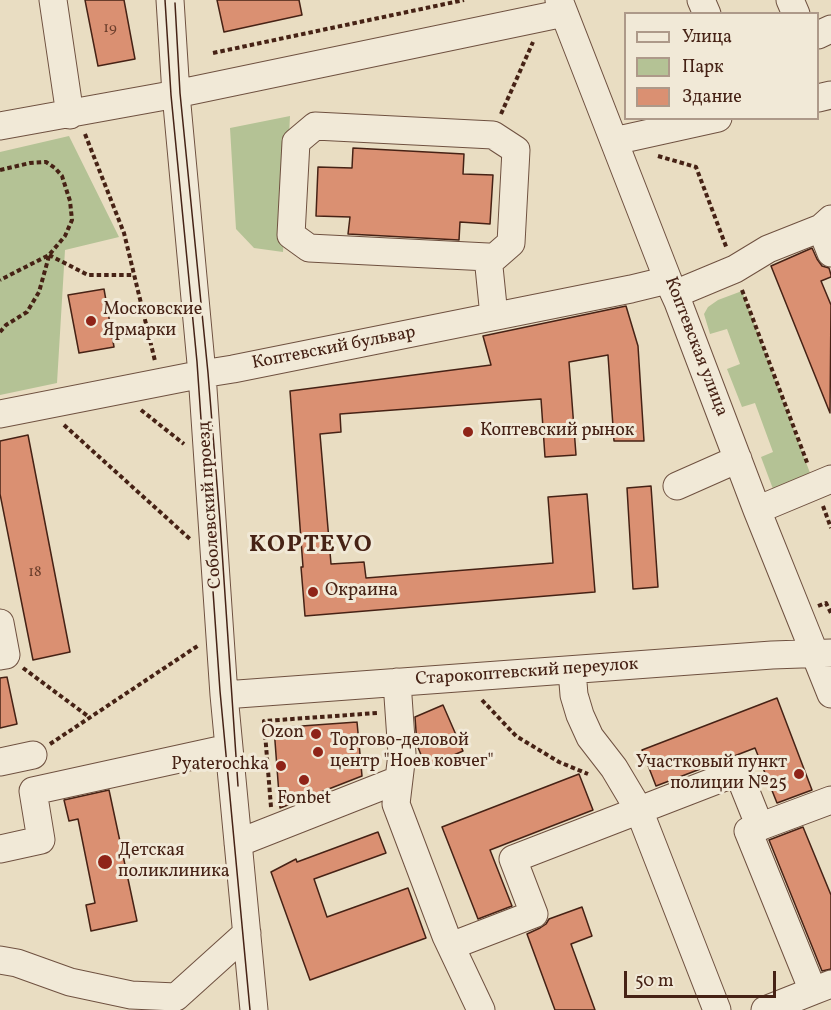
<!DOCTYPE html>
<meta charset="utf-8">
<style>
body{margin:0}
#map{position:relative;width:831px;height:1010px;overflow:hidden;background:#e9ddc2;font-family:Vollkorn,serif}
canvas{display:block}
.legend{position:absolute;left:624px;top:12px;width:195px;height:108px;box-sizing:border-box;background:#f1e9d7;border:2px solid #ad9989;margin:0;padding:8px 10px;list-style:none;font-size:18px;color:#462215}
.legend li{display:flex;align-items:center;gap:12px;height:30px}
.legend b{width:30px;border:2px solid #ad9989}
.scale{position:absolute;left:624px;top:971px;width:152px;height:27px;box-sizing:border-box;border:3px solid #462215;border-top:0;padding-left:8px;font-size:18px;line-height:21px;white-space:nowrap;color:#462215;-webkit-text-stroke:4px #f1e9d7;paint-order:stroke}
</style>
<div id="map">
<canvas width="831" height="1010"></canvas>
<ul class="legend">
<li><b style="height:8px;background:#f1e9d7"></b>Улица</li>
<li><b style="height:16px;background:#b4c295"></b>Парк</li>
<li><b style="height:16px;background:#da9072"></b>Здание</li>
</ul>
<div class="scale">50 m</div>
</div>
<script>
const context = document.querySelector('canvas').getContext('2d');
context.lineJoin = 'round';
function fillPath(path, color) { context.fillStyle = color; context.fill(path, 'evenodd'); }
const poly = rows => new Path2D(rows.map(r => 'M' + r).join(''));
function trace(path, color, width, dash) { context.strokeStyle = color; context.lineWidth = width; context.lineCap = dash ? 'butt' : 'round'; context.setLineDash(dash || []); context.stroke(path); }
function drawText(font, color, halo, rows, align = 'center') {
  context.font = font + ' Vollkorn,serif'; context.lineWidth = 6; context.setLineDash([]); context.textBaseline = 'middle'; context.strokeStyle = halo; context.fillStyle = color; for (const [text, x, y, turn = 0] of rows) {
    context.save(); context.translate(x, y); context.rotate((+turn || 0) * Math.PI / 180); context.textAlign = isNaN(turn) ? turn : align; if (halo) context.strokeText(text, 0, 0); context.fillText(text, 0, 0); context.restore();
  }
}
fillPath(poly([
 [290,116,283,252,254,248,236,229,230,128],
 [69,136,119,237,65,250,57,383,0,395,0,152],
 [742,291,813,481,776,497,761,457,773,452,755,403,742,407,727,369,740,364,727,329,710,334,704,314,708,307,718,300]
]), '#b4c295');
const building = poly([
 [85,0,124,0,135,59,98,66,85,0],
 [217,0,299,0,302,15,224,32,217,0],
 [353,148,464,154,463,174,493,175,490,224,460,222,459,240,348,234,350,217,316,216,318,167,352,168,353,148],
 [812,248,817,259,822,266,829,268,831,275,831,277,821,281,831,305,830,413,771,266,812,248],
 [104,289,114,347,79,353,68,295,104,289],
 [626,306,638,346,644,441,614,441,608,355,569,362,576,455,545,457,541,399,340,414,341,432,320,434,331,564,364,562,366,578,553,563,548,497,587,494,595,592,305,616,301,567,303,567,290,391,491,365,483,336,626,306],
 [28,435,70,652,33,660,0,494,0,441,28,435],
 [651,486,658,587,633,589,627,488,651,486],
 [7,677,17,724,0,728,0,678,7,677],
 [777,698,812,790,777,803,755,748,656,786,642,750,777,698],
 [443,705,463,751,426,767,417,745,415,717,443,705],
 [357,722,362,776,280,808,274,728,357,722],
 [579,774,593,810,490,850,512,906,478,919,442,827,579,774],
 [109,790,137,921,91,931,86,905,95,903,78,819,69,821,64,800,109,790],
 [803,827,831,895,831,969,822,971,769,840,803,827],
 [378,832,386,853,314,879,327,917,408,888,426,938,310,980,271,872,296,859,297,862,378,832],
 [582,907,592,936,571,944,595,1010,555,1010,527,934,540,928,546,924,549,919,582,907]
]);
fillPath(building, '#da9072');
trace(building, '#462215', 1.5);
const minor = poly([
 [53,0,70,115],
 [170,0,176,94,202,374,224,695,254,1010],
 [559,0,668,280,678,302,757,510,831,694],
 [701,0,707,14],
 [790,0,796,14],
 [818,35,831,29],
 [818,98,831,95],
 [0,126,171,95,564,13],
 [614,141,718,118],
 [821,228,831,253],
 [488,257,495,257,511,243,516,150,493,135,315,126,296,142,291,235,309,248,488,257,494,316],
 [675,294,735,269,768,249,821,228,831,219],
 [0,414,208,373,233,369,631,289,668,280],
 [677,486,738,459],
 [757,510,831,479],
 [0,623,6,655,0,656],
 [572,670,574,695,580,715,590,737,614,768,639,810,717,1010],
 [397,682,402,754,396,804,446,936,481,1010],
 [224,695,772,655,831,653],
 [0,762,33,755],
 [831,800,748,831,813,991,831,984],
 [238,843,398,780],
 [0,849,41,840,33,791,229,748],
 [451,946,534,914,513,859,738,772,760,827],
 [0,960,17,963,70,982,131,995,176,997,247,933],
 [765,1010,813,991]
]);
trace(minor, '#6f5140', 29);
trace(poly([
 [213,53,464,0],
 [501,114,533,42],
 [85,134,124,233,155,361],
 [658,156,696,167,727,249],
 [0,170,30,163,46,162,55,168,62,176,70,201,72,220,65,236,49,255,0,280],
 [49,255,88,275,134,275],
 [742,290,808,465],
 [0,332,6,325,27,312,39,292,49,256],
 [141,410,184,444],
 [64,425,190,539],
 [823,506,831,528],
 [818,606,826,603,831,613],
 [23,668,89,717],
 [482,700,516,736,559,762,588,774],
 [50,744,199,645],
 [271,807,264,721,377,713]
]), '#462215', 4, [4.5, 3]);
trace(minor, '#f1e9d7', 27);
trace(poly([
 [165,0,171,95,197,362,220,691,250,1010],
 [175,3,180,93,208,373,220,521,238,786]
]), '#462215', 1.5);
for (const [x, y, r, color] of [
 [91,321,6,"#8f2418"],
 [468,432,6,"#8f2418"],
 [313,592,6,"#8f2418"],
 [316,734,6,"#8f2418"],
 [318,752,6,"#8f2418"],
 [281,766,6,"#8f2418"],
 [799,774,6,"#8f2418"],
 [304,780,6,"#8f2418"],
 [105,862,8,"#8f2418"]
]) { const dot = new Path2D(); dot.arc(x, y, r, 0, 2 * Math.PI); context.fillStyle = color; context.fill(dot); trace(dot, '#f1e9d7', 2); }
drawText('15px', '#6b3e2c', null, [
 ["19",110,29],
 ["18",35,573]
]);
drawText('18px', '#462215', '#f1e9d7', [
 ["Московские",103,311],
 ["Ярмарки",103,332],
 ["Коптевский рынок",480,432],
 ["Окраина",325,592],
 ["Ozon",304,734,"right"],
 ["Торгово-деловой",330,742],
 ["центр \"Ноев ковчег\"",330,763],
 ["Участковый пункт",787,764,"right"],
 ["полиции №25",787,785,"right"],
 ["Pyaterochka",269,766,"right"],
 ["Fonbet",304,800,"center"],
 ["Детская",118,852],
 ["поликлиника",118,873]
], 'left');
drawText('18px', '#462215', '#f1e9d7', [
 ["Коптевская улица",695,347,69],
 ["Коптевский бульвар",334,349,-11],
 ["Соболевский проезд",211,505,-94],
 ["Старокоптевский переулок",527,673,-4]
]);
context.letterSpacing = '1.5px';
drawText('bold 24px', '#462215', '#f1e9d7', [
 ["KOPTEVO",311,547]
]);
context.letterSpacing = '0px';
</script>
